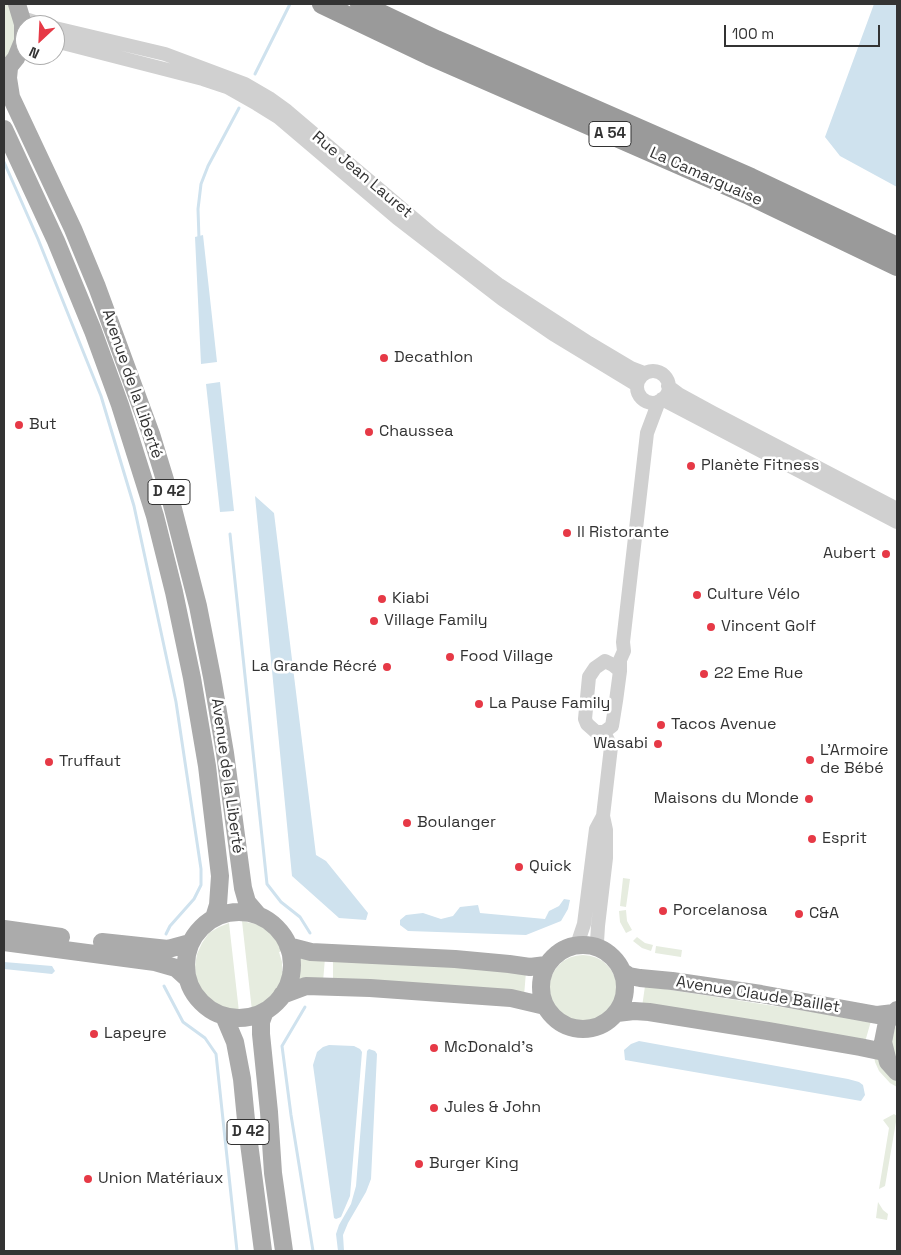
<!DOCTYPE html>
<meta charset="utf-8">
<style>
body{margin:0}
#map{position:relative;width:901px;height:1255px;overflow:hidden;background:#fff;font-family:"Space Grotesk",sans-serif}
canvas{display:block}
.frame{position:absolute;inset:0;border:5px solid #333;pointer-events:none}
.north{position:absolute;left:15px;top:15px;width:50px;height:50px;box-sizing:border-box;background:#fff;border:1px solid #adadad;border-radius:50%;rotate:205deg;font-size:14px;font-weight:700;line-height:20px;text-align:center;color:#333}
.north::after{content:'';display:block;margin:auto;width:18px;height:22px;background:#e63946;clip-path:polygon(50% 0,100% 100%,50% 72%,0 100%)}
.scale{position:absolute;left:724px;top:25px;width:156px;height:22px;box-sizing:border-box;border:2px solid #333;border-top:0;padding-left:6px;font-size:15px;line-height:18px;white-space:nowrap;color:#333;-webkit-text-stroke:4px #fff;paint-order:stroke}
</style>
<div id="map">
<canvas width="901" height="1255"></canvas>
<div class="frame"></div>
<div class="north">N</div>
<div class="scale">100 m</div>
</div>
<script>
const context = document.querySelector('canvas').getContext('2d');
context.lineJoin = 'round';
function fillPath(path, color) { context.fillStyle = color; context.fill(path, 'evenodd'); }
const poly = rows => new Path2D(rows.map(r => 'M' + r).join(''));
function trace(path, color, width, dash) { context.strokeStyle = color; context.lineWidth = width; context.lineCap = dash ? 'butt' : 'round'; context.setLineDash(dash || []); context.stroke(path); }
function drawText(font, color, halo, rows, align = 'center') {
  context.font = font + ' "Space Grotesk",sans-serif'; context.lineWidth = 5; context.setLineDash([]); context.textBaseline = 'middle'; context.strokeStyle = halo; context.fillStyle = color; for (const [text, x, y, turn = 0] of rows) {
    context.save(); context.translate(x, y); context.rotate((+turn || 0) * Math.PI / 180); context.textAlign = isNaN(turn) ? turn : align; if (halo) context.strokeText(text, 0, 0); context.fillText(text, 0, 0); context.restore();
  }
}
fillPath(poly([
 [4,4,9,4,15,17,15,47,4,64],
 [623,878,630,879,626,907,620,906],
 [626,910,627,921,632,930,626,933,620,922,619,911],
 [242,921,260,925,272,933,280,944,283,951,279,952,282,962,282,971,286,972,283,984,276,996,265,1005,252,1011],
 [229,923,239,1012,228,1011,217,1006,208,999,201,989,196,978,195,966,197,954,202,943,209,933,219,927],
 [637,937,645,943,653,945,651,951,642,948,633,941],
 [656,946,682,950,681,957,655,953],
 [298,954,325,958,323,982,297,985,300,971],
 '549 989a34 34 0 1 1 68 0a34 34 0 1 1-68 0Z',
 [333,959,526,972,524,996,333,983],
 [645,986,871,1021,865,1042,642,1007],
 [897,1021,897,1063,890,1047],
 [874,1055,896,1080,897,1087,890,1083,879,1071,875,1062],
 [894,1114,897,1116,885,1186,879,1189,889,1128,883,1120],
 [878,1202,883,1210,888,1214,887,1220,876,1218]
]), '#e6ecdf');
fillPath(poly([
 [874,4,897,4,897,187,840,156,825,137],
 [203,235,217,362,201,364,195,237],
 [220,382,234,511,220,512,206,384],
 [255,496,274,513,316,855,326,861,368,913,366,920,339,918,292,876],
 [564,899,570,900,568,909,561,921,526,935,408,931,400,925,400,920,406,915,423,913,441,919,453,916,460,907,478,905,480,913,545,919,549,911,559,906],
 [4,962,52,966,55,971,52,974,4,969],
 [639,1041,848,1079,859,1082,863,1085,865,1095,861,1101,625,1060,624,1050,631,1044],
 [329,1045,354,1046,360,1049,362,1052,350,1196,341,1217,336,1219,334,1218,313,1065,317,1052,323,1047],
 [369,1049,375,1051,377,1054,371,1179,366,1192,348,1223,343,1235,344,1251,338,1251,336,1234,339,1225,351,1204,356,1186,367,1051]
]), '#cfe2ee');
trace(poly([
 [255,74,290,4],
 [4,162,38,239,101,396,134,506,176,702,201,869,201,885,194,899,170,926,166,934],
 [199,239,198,209,201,184,208,166,239,108],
 [230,534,267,884,281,902,300,917,310,933],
 [164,986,183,1022,205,1038,216,1054,237,1251],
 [305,1007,282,1046,291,1115,313,1251]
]), '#cfe2ee', 3);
trace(poly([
 [22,18,44,25],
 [55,28,165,54,245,84,269,98,287,111,432,234,498,284,589,343,631,368,644,373],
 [55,41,203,79,227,87,257,104,278,117,397,218,502,299,553,334,637,385],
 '637 387a16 16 0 1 1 32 0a16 16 0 1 1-32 0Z',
 [668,386,680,395,713,413,897,509],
 [662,399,897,522],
 [620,671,613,665,605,661,595,668,589,677,585,719,587,724,596,732,604,732,612,726,616,701,620,671,620,660,624,651,623,642,647,433,659,401],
 [577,945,584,924,596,829,603,816],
 [600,948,597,942,598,926,606,858,606,830,603,816,611,747,604,732]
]), '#d0d0d0', 14);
trace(poly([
 [9,68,8,78,11,97,73,229,97,287,151,434,169,493,198,606,212,677,225,753,243,888,247,902,259,916],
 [4,73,16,58,23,41,23,24,17,4],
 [4,129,56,241,93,331,120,405,155,516,174,592,192,678,207,766,220,876,218,905,214,918],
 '186 965a53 53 0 1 1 106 0a53 53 0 1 1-106 0Z',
 [4,929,61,937],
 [4,942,155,962,176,968,187,978],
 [102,942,168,949,190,943],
 '541 987a42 42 0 1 1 84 0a42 42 0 1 1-84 0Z',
 [288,946,311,952,455,959,509,964,530,967,546,965],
 [623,972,629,976,640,978,672,981,761,994,877,1015,894,1013],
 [282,995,306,986,370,988,511,998,545,1006],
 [897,1010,887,1022,883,1042,888,1062,897,1072],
 [265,1011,261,1022,261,1034,269,1112,273,1173,284,1251],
 [617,1013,634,1011,649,1012,768,1031,860,1047,884,1052],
 [224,1016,235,1042,242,1079,246,1120,263,1251]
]), '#ababab', 18);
trace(poly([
 [322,4,429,55,747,194,897,266],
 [360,4,436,40,751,178,897,247]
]), '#9a9a9a', 20);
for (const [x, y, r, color] of [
 [384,358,5,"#e63946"],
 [19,425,5,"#e63946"],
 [369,432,5,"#e63946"],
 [691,466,5,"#e63946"],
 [567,533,5,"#e63946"],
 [886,554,5,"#e63946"],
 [697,595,5,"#e63946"],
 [382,599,5,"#e63946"],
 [374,621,5,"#e63946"],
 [711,627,5,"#e63946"],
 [450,657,5,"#e63946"],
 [387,667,5,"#e63946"],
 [704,674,5,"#e63946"],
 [479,704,5,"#e63946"],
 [661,725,5,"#e63946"],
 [658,744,5,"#e63946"],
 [810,760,5,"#e63946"],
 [49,762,5,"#e63946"],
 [809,799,5,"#e63946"],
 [407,823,5,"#e63946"],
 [812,839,5,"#e63946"],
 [519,867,5,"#e63946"],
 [663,911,5,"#e63946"],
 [799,914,5,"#e63946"],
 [94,1034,5,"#e63946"],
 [434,1048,5,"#e63946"],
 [434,1108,5,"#e63946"],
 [419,1164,5,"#e63946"],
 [88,1179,5,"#e63946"]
]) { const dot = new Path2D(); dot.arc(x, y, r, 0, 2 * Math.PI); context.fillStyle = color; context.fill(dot); trace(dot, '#fff', 2); }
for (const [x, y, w] of [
 [610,134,42],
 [169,492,42],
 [248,1132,42]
]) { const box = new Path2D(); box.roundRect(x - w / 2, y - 12.5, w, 25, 4); context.fillStyle = '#fff'; context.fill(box); trace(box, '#333', 1); }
drawText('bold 15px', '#333', null, [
 ["A 54",610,134],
 ["D 42",169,492],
 ["D 42",248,1132]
]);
drawText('16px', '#333', '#fff', [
 ["Rue Jean Lauret",362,175,40],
 ["La Camarguaise",706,177,24],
 ["Avenue de la Liberté",132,384,71],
 ["Avenue de la Liberté",227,776,82],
 ["Avenue Claude Baillet",758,995,9]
]);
drawText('16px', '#333', '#fff', [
 ["Decathlon",394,358],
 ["But",29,425],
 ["Chaussea",379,432],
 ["Planète Fitness",701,466],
 ["Il Ristorante",577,533],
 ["Aubert",876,554,"right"],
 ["Culture Vélo",707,595],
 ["Kiabi",392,599],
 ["Village Family",384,621],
 ["Vincent Golf",721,627],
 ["Food Village",460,657],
 ["La Grande Récré",377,667,"right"],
 ["22 Eme Rue",714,674],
 ["La Pause Family",489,704],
 ["Tacos Avenue",671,725],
 ["Wasabi",648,744,"right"],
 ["L'Armoire",820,751],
 ["de Bébé",820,769],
 ["Truffaut",59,762],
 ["Maisons du Monde",799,799,"right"],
 ["Boulanger",417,823],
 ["Esprit",822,839],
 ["Quick",529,867],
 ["Porcelanosa",673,911],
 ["C&A",809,914],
 ["Lapeyre",104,1034],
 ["McDonald's",444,1048],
 ["Jules & John",444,1108],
 ["Burger King",429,1164],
 ["Union Matériaux",98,1179]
], 'left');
</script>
